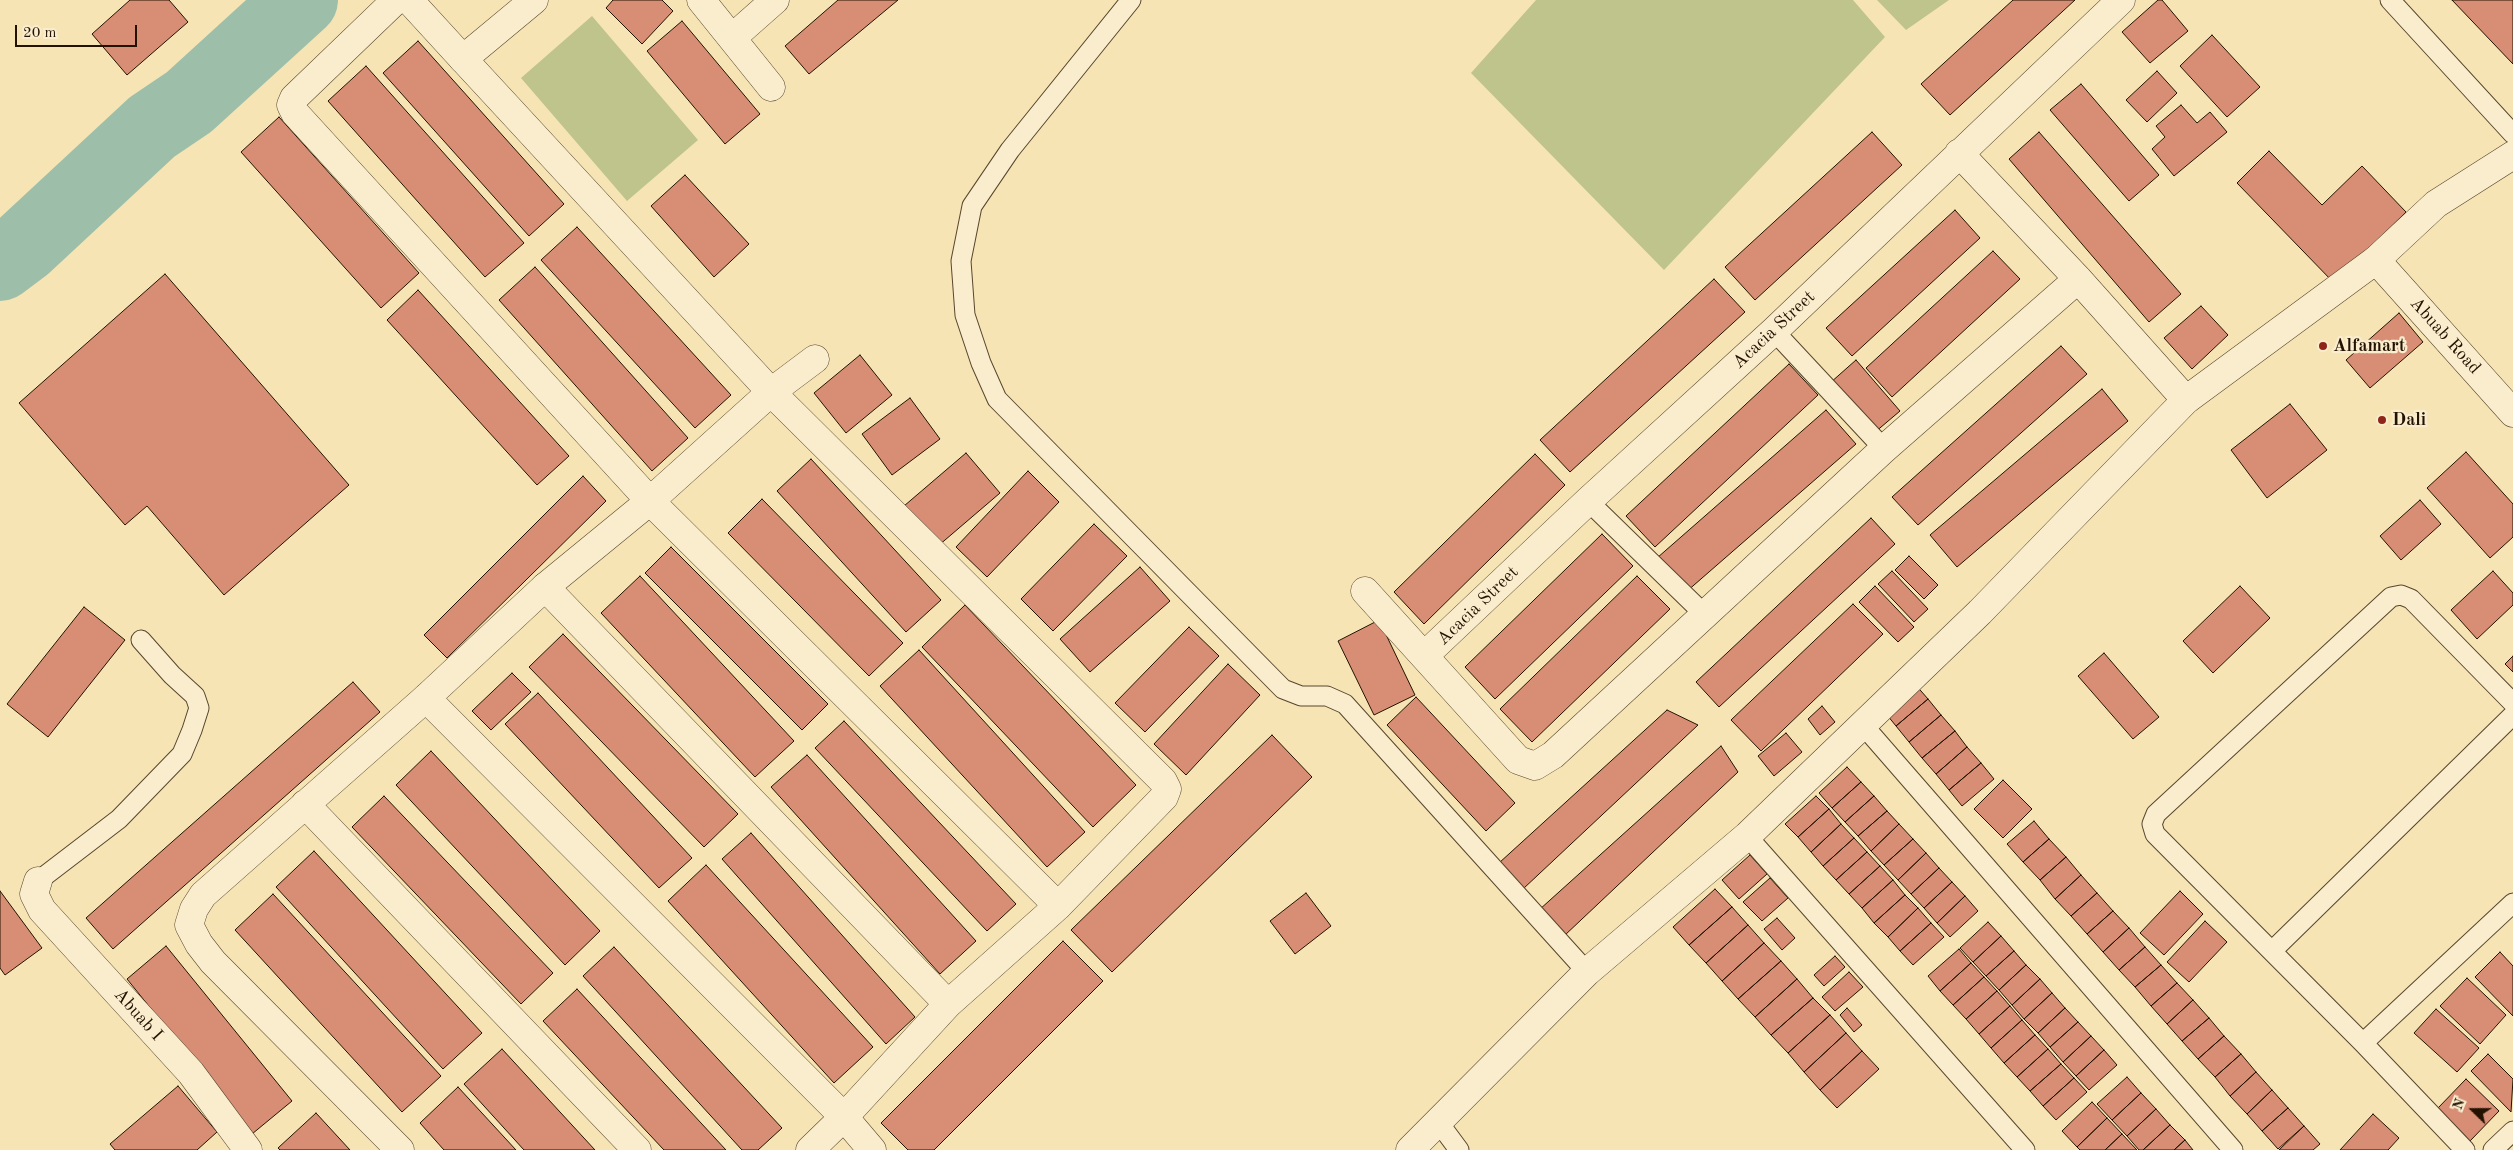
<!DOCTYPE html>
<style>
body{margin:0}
#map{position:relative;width:2513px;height:1150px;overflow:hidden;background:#f6e4b4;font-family:"Old Standard TT",serif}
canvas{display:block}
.north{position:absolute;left:2448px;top:1085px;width:50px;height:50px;-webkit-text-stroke:4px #f9edce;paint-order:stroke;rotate:292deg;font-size:14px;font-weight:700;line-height:20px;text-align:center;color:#241200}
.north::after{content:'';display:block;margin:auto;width:18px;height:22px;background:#241200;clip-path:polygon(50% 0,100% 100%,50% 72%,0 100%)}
.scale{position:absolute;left:15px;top:25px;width:122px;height:22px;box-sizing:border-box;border:2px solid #241200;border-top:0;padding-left:6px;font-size:15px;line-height:18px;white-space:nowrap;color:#241200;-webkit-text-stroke:4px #f9edce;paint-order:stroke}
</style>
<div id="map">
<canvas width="2513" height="1150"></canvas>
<div class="north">N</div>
<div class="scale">20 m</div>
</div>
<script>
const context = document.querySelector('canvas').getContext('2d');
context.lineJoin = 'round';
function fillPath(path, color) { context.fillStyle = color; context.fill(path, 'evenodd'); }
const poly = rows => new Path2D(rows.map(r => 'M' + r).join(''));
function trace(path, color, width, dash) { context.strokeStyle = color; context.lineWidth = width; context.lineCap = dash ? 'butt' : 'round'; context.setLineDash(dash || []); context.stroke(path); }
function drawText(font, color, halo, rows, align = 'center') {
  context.font = font + ' "Old Standard TT",serif'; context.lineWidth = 4.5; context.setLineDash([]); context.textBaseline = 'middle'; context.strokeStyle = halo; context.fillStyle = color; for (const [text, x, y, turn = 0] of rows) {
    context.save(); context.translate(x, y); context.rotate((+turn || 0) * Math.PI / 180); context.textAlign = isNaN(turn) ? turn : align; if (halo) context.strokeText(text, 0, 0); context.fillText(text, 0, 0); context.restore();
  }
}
fillPath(poly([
 [1536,0,1853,0,1885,37,1664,270,1471,73],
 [1877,0,1949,0,1906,30],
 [592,16,698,140,627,201,521,78]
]), '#bec48c');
trace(poly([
 [0,264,24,246,152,127,189,102,301,0]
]), '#9dbfaa', 74);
const building = poly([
 [130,0,169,0,188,22,127,75,92,34,130,0],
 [613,0,662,0,673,11,642,44,606,8,613,0],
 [838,0,898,0,809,74,785,46,838,0],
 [2013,0,2075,0,1950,115,1921,84,2013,0],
 [2158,0,2162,0,2188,31,2150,63,2122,32,2158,0],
 [2452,0,2513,0,2513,64,2452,0],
 [682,21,760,114,725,144,647,51,682,21],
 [2212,35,2260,87,2227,117,2180,66,2212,35],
 [418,41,564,204,529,236,383,73,418,41],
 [366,66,524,243,485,277,328,101,366,66],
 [2157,71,2177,93,2147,122,2126,100,2157,71],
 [2081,84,2159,175,2129,201,2050,110,2081,84],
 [2181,105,2197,123,2210,112,2227,132,2174,176,2152,149,2165,137,2156,126,2181,105],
 [279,117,419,273,381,308,241,152,279,117],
 [1872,132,1902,165,1755,300,1725,267,1872,132],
 [2039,132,2181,294,2149,322,2009,159,2039,132],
 [2269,151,2322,205,2362,166,2406,212,2334,283,2237,183,2269,151],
 [685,175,749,244,714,277,651,206,685,175],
 [1955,210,1980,238,1852,356,1826,328,1955,210],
 [577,227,731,395,695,428,541,260,577,227],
 [1993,251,2020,279,1892,397,1866,368,1993,251],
 [535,267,688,438,652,471,499,300,535,267],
 [165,274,349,485,224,595,147,506,125,525,19,403,165,274],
 [1714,279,1745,312,1570,472,1540,440,1714,279],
 [418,290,569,456,537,485,387,320,418,290],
 [2201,306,2228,335,2192,369,2164,338,2201,306],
 [2399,313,2423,342,2370,388,2346,360,2399,313],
 [2061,346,2087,374,1918,525,1892,497,2061,346],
 [860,355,892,395,846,433,814,393,860,355],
 [1856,360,1900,411,1874,433,1830,383,1856,360],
 [1789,364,1818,395,1655,547,1626,516,1789,364],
 [2102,389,2128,421,1957,567,1930,535,2102,389],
 [910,398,940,439,892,475,862,434,910,398],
 [2290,404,2327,450,2267,498,2231,450,2290,404],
 [1826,410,1856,444,1686,592,1657,558,1826,410],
 [2466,452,2513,504,2513,537,2490,558,2427,488,2466,452],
 [966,453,1000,493,938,546,904,506,966,453],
 [1535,454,1565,485,1424,624,1394,592,1535,454],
 [811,459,941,600,906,632,777,491,811,459],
 [1028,471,1059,502,987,577,956,547,1028,471],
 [583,476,606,501,447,658,424,635,583,476],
 [762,499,903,643,869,676,728,533,762,499],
 [2420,500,2441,524,2401,560,2380,536,2420,500],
 [1871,518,1895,544,1719,707,1696,682,1871,518],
 [1094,524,1127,556,1053,631,1021,599,1094,524],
 [1602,534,1633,566,1495,699,1465,667,1602,534],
 [671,547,828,704,802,730,645,573,671,547],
 [1909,556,1938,585,1924,599,1895,570,1909,556],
 [1140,567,1170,601,1090,672,1060,639,1140,567],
 [1892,571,1928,609,1914,622,1878,584,1892,571],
 [2493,571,2513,593,2513,605,2477,639,2451,610,2493,571],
 [640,576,794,741,755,777,601,613,640,576],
 [1637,576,1670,609,1532,742,1500,709,1637,576],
 [1875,586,1914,627,1898,642,1859,602,1875,586],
 [2240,586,2270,618,2213,673,2183,641,2240,586],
 [1853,604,1883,634,1761,751,1731,720,1853,604],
 [965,605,1136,785,1093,827,922,647,965,605],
 [84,607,125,640,48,737,7,704,84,607],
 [1379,620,1415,695,1374,715,1338,641,1379,620],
 [1189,627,1219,656,1145,732,1115,703,1189,627],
 [563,634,738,814,704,847,529,667,563,634],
 [919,650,1085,832,1047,867,880,686,919,650],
 [2104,653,2159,717,2133,739,2078,676,2104,653],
 [2513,656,2513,672,2505,664,2513,656],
 [1228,664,1260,695,1186,775,1154,744,1228,664],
 [512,673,531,692,491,730,472,711,512,673],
 [353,682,380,712,113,949,86,918,353,682],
 [1914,683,1928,699,1896,726,1883,710,1914,683],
 [538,693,692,858,659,888,505,724,538,693],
 [1416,697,1515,803,1486,831,1387,725,1416,697],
 [1928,699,1941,715,1909,742,1896,726,1928,699],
 [1822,706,1835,722,1820,735,1808,719,1822,706],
 [1667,710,1698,725,1523,889,1499,863,1667,710],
 [1941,715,1955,731,1922,758,1909,742,1941,715],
 [844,721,1016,904,987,931,815,748,844,721],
 [1955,731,1967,747,1936,774,1922,758,1955,731],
 [1786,733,1802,752,1774,776,1758,756,1786,733],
 [1272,735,1312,777,1112,972,1071,930,1272,735],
 [1721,746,1738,772,1564,936,1539,910,1721,746],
 [1967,747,1981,763,1949,790,1936,774,1967,747],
 [431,751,600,931,565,965,396,785,431,751],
 [807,755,976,941,940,974,771,787,807,755],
 [1981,763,1994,779,1962,806,1949,790,1981,763],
 [1847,767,1861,782,1832,808,1819,793,1847,767],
 [2003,780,2032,809,2003,838,1974,809,2003,780],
 [1861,782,1874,796,1845,822,1832,808,1861,782],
 [384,796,553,973,521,1004,352,827,384,796],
 [1816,796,1829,809,1798,837,1785,824,1816,796],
 [1874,796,1887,811,1858,836,1845,822,1874,796],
 [1829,809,1841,824,1811,852,1798,837,1829,809],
 [1887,811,1899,824,1871,851,1858,836,1887,811],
 [2034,821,2049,839,2023,862,2007,844,2034,821],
 [1841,824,1854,838,1823,866,1811,852,1841,824],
 [1899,824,1913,839,1884,865,1871,851,1899,824],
 [751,833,915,1017,886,1044,722,859,751,833],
 [1854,838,1867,852,1836,880,1823,866,1854,838],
 [1913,839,1926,853,1898,880,1884,865,1913,839],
 [2049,839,2066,857,2040,880,2023,862,2049,839],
 [314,851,482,1033,443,1069,276,887,314,851],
 [1867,852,1880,866,1849,894,1836,880,1867,852],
 [1926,853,1939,868,1911,894,1898,880,1926,853],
 [1750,855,1767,874,1739,899,1722,880,1750,855],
 [2066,857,2081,875,2055,899,2040,880,2066,857],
 [706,865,873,1047,834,1083,668,901,706,865],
 [1880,866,1893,880,1862,908,1849,894,1880,866],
 [1939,868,1952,882,1924,908,1911,894,1939,868],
 [2081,875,2097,893,2071,916,2055,899,2081,875],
 [1770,878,1788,898,1762,921,1743,902,1770,878],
 [1893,880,1905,895,1874,923,1862,908,1893,880],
 [1952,882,1965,896,1937,923,1924,908,1952,882],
 [1715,889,1732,907,1689,945,1673,927,1715,889],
 [0,891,42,948,5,975,0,968,0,891],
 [2180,891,2203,914,2164,955,2140,933,2180,891],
 [1306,893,1331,926,1295,954,1270,921,1306,893],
 [2097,893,2113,911,2087,934,2071,916,2097,893],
 [273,894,441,1076,402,1112,235,930,273,894],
 [1905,895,1918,908,1888,937,1874,923,1905,895],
 [1965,896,1978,911,1950,937,1937,923,1965,896],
 [1732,907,1748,925,1706,963,1689,945,1732,907],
 [1918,908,1931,923,1900,951,1888,937,1918,908],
 [2113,911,2129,928,2103,952,2087,934,2113,911],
 [1777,918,1795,938,1782,950,1764,929,1777,918],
 [2205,921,2227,942,2189,982,2167,962,2205,921],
 [1988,922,2001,936,1973,962,1960,948,1988,922],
 [1931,923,1944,937,1913,965,1900,951,1931,923],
 [1748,925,1764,943,1722,981,1706,963,1748,925],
 [2129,928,2145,947,2119,970,2103,952,2129,928],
 [2001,936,2014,951,1986,976,1973,962,2001,936],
 [1063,941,1103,981,934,1150,908,1150,881,1123,1063,941],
 [1764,943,1781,961,1738,999,1722,981,1764,943],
 [166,946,292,1101,252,1134,127,979,166,946],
 [614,947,782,1128,758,1150,742,1150,583,976,614,947],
 [2145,947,2161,965,2135,987,2119,970,2145,947],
 [1959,949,1971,963,1940,991,1928,976,1959,949],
 [2014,951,2026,965,1999,990,1986,976,2014,951],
 [2500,952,2513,966,2513,1016,2475,977,2500,952],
 [1835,956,1845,967,1824,986,1814,975,1835,956],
 [1781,961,1797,979,1755,1017,1738,999,1781,961],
 [1971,963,1984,977,1953,1005,1940,991,1971,963],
 [2026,965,2040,979,2012,1005,1999,990,2026,965],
 [2161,965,2177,983,2151,1006,2135,987,2161,965],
 [1849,972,1863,987,1835,1011,1822,997,1849,972],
 [1984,977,1997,991,1966,1019,1953,1005,1984,977],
 [2467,978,2506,1015,2480,1044,2440,1006,2467,978],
 [1797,979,1813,998,1771,1035,1755,1017,1797,979],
 [2040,979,2052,993,2024,1019,2012,1005,2040,979],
 [2177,983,2193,1000,2167,1024,2151,1006,2177,983],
 [577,989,726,1150,664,1150,543,1021,577,989],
 [1997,991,2010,1006,1979,1034,1966,1019,1997,991],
 [2052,993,2065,1008,2038,1033,2024,1019,2052,993],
 [1813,998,1830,1015,1788,1053,1771,1035,1813,998],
 [2193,1000,2209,1018,2182,1041,2167,1024,2193,1000],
 [2010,1006,2022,1020,1991,1048,1979,1034,2010,1006],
 [1847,1008,1862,1025,1854,1032,1840,1015,1847,1008],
 [2065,1008,2078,1022,2050,1047,2038,1033,2065,1008],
 [2436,1009,2479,1048,2457,1072,2414,1033,2436,1009],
 [1830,1015,1846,1033,1804,1072,1788,1053,1830,1015],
 [2209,1018,2224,1036,2198,1059,2182,1041,2209,1018],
 [2022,1020,2035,1035,2004,1063,1991,1048,2022,1020],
 [2078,1022,2091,1036,2063,1062,2050,1047,2078,1022],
 [1846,1033,1862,1051,1820,1090,1804,1072,1846,1033],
 [2035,1035,2048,1049,2017,1077,2004,1063,2035,1035],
 [2091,1036,2104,1050,2076,1076,2063,1062,2091,1036],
 [2224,1036,2241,1054,2215,1077,2198,1059,2224,1036],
 [502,1049,595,1150,524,1150,464,1084,502,1049],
 [2048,1049,2061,1064,2030,1091,2017,1077,2048,1049],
 [2104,1050,2117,1065,2089,1090,2076,1076,2104,1050],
 [1862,1051,1879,1069,1837,1108,1820,1090,1862,1051],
 [2241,1054,2256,1072,2230,1096,2215,1077,2241,1054],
 [2488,1054,2513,1079,2511,1112,2471,1071,2488,1054],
 [2061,1064,2074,1078,2043,1106,2030,1091,2061,1064],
 [2256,1072,2272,1090,2247,1114,2230,1096,2256,1072],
 [2127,1077,2141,1093,2112,1120,2097,1104,2127,1077],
 [2074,1078,2087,1092,2056,1120,2043,1106,2074,1078],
 [2466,1079,2499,1111,2470,1141,2438,1108,2466,1079],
 [178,1086,217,1132,197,1150,115,1150,110,1144,178,1086],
 [458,1087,516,1150,444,1150,420,1123,458,1087],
 [2272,1090,2288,1108,2262,1131,2247,1114,2272,1090],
 [2141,1093,2156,1109,2127,1136,2112,1120,2141,1093],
 [2092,1102,2107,1118,2077,1147,2062,1131,2092,1102],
 [2288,1108,2304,1126,2278,1149,2262,1131,2288,1108],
 [2156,1109,2170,1125,2143,1150,2139,1150,2127,1136,2156,1109],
 [316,1113,350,1150,280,1150,278,1148,316,1113],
 [2373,1114,2399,1138,2388,1150,2340,1150,2373,1114],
 [2107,1118,2122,1134,2105,1150,2080,1150,2077,1147,2107,1118],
 [2170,1125,2185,1140,2174,1150,2143,1150,2170,1125],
 [2304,1126,2320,1144,2313,1150,2279,1150,2304,1126],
 [2122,1134,2137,1150,2105,1150,2122,1134],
 [2185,1140,2193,1150,2174,1150,2185,1140]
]);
fillPath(building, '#d88e74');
trace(building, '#241200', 1);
const service = poly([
 [1131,0,1010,150,972,206,961,261,965,315,981,363,997,399,1283,689,1301,696,1327,696,1345,704,1587,972],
 [2390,0,2513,134],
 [1774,331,1884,449],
 [1588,501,1704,614],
 [1863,725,2233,1150],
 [1747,836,2025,1150],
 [38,881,119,819,182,754,192,730,199,708,195,696,172,675,141,640],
 [2272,951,2513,715],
 [2363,1043,2513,903],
 [1439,1123,1459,1150],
 [2465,1150,2363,1043,2155,834,2152,824,2156,814,2391,597,2401,595,2411,599,2513,703],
 [2493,1150,2513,1131]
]);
const minor = poly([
 [396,0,294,98,291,105,295,113,650,501,1058,906],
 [409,0,463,59],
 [701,0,771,87],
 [732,38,775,0],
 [1959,153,2078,279,2186,400],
 [2376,260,2436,204,2513,155],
 [545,587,948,1004],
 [1365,591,1518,760,1535,766,1553,755,1884,449,2078,279],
 [1424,656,1588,501,1774,331,2121,0],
 [305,804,637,1150],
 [38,881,34,894,42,910,191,1073,248,1150],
 [400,1150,213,962,199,944,189,925,194,909,203,895,426,698],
 [810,1150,844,1117,948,1004,1058,906,1164,797,1167,789,1163,781,771,392,815,359]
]);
const tertiary = poly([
 [534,0,463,59,771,392,650,501,545,587,426,698,844,1117,872,1150],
 [1410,1150,1587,972,1747,836,1980,612,2186,400,2376,260,2513,413]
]);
trace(service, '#58462d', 21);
trace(minor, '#58462d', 29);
trace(tertiary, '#58462d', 29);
trace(service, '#f9edce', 19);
trace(minor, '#f9edce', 28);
trace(tertiary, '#f9edce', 28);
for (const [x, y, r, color] of [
 [2323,346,5,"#8f2418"],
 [2382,420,5,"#8f2418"]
]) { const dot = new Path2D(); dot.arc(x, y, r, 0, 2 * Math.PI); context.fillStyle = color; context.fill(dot); trace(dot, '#f9edce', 2); }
drawText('18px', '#241200', '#f9edce', [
 ["Acacia Street",1774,330,-43],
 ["Abuab Road",2445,336,48],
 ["Acacia Street",1478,606,-44],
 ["Abuab I",138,1015,48]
]);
drawText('bold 18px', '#241200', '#f9edce', [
 ["Alfamart",2333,346],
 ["Dali",2392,420]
], 'left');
</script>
